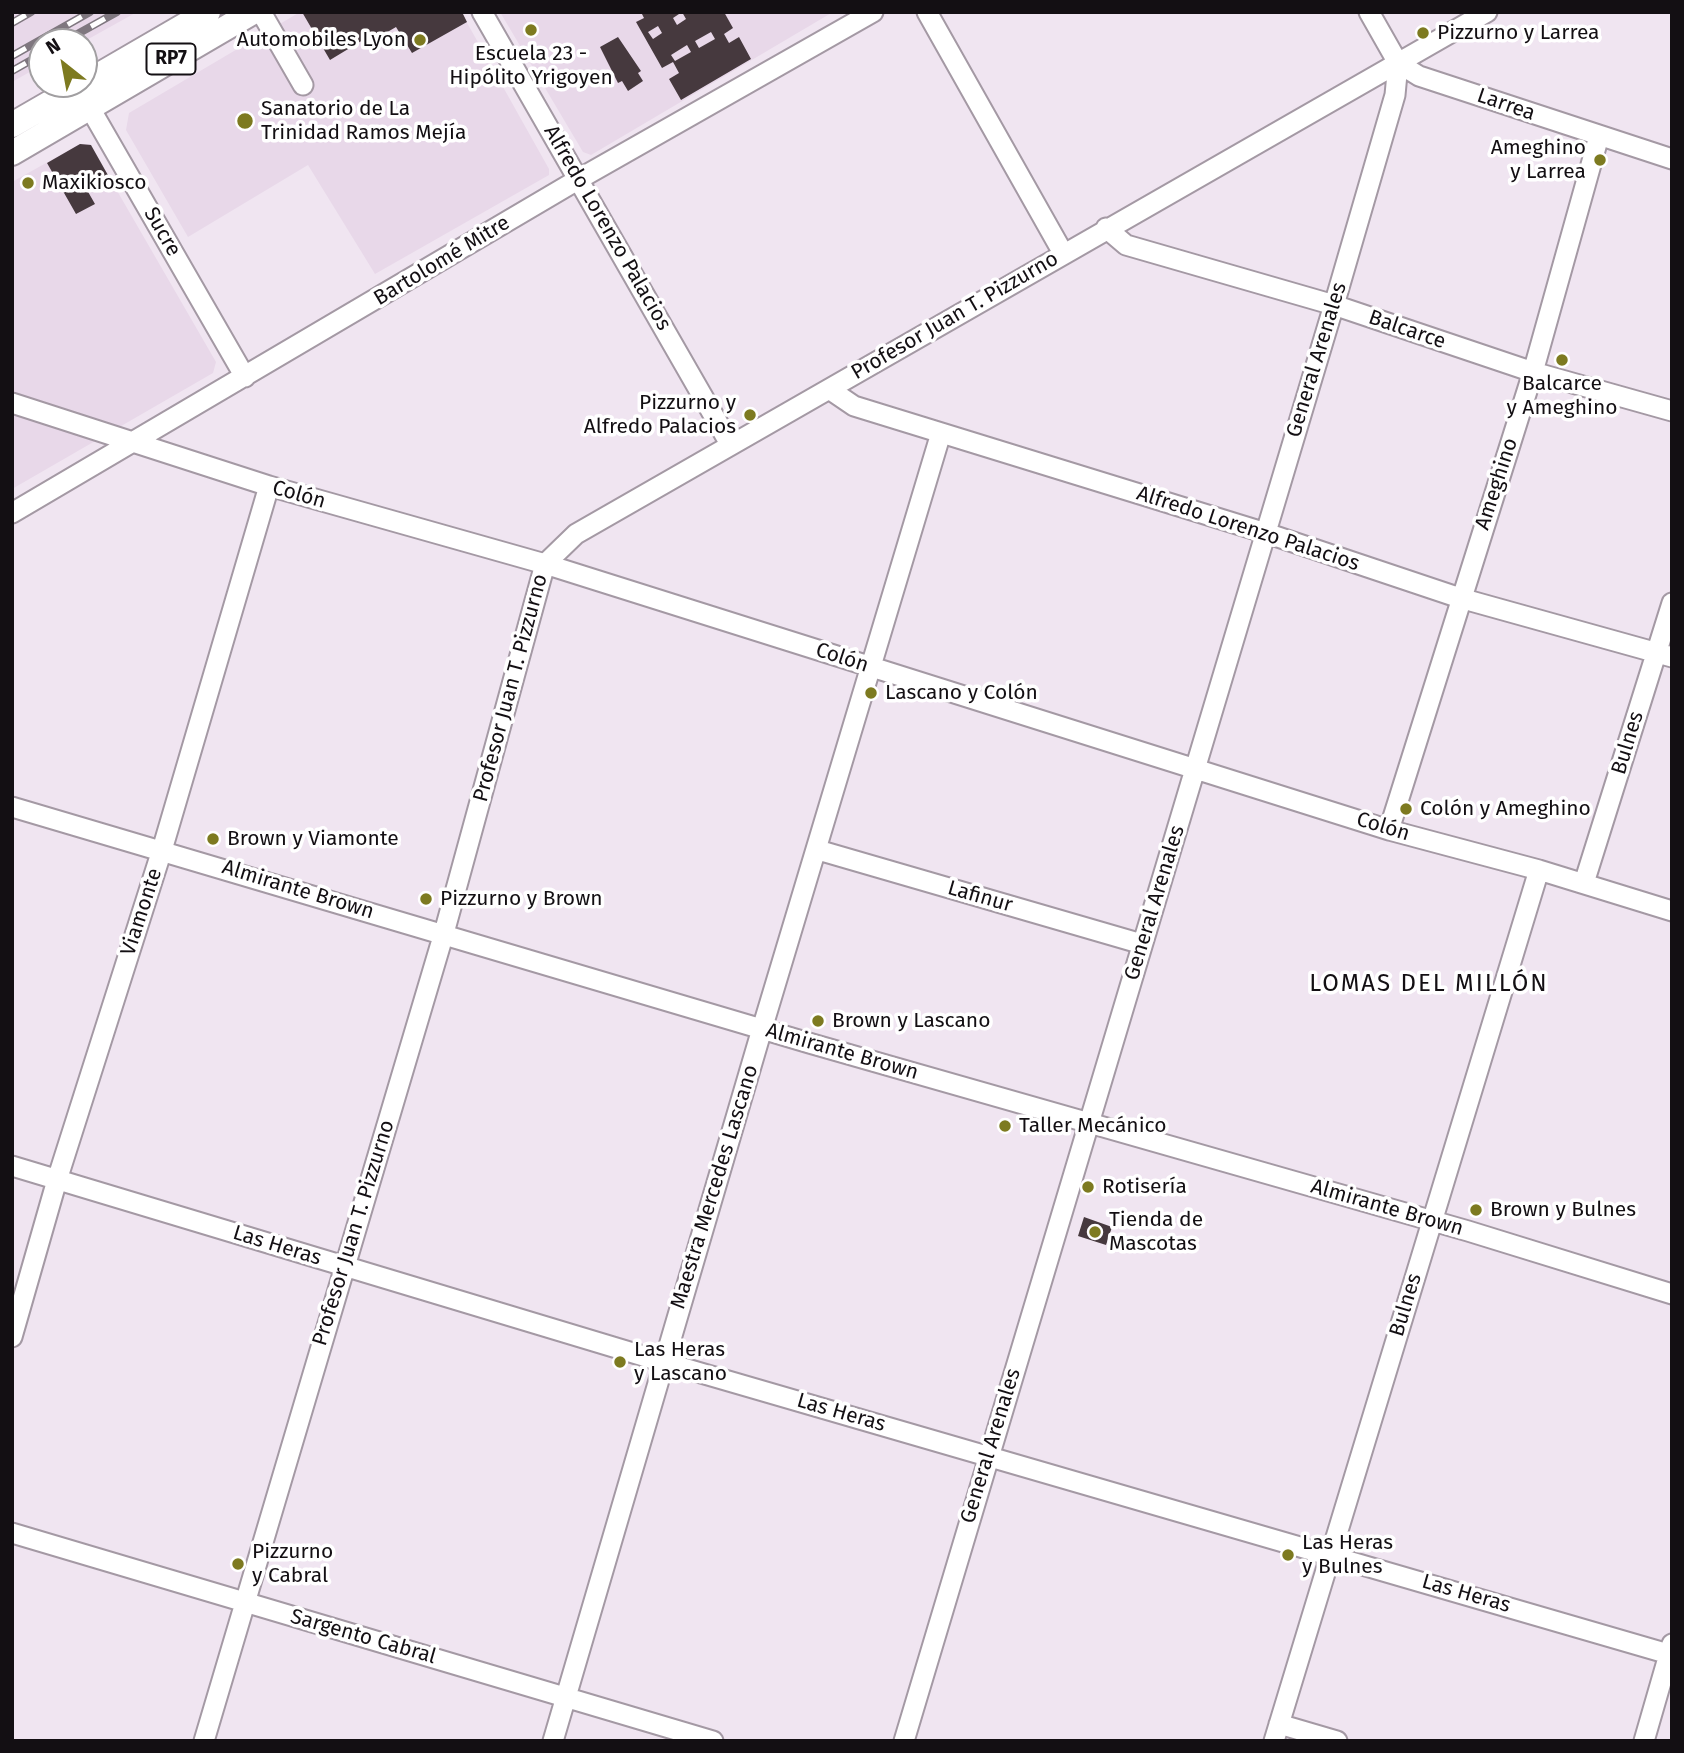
<!DOCTYPE html>
<meta charset="utf-8">
<style>
body{margin:0}
#map{position:relative;width:1684px;height:1753px;overflow:hidden;background:#f0e5f1;font-family:"Fira Sans",sans-serif}
canvas{display:block}
.frame{position:absolute;inset:0;border:14px solid #130f13;pointer-events:none}
.north{position:absolute;left:28px;top:28px;width:70px;height:70px;box-sizing:border-box;background:#fff;border:2px solid #a19fa1;border-radius:50%;rotate:329deg;font-size:19px;font-weight:700;line-height:28px;text-align:center;color:#130f13}
.north::after{content:'';display:block;margin:auto;width:24px;height:32px;background:#7d7a20;clip-path:polygon(50% 0,100% 100%,50% 72%,0 100%)}
</style>
<div id="map">
<canvas width="1684" height="1753"></canvas>
<div class="frame"></div>
<div class="north">N</div>
</div>
<script>
const context = document.querySelector('canvas').getContext('2d');
context.lineJoin = 'round';
function fillPath(path, color) { context.fillStyle = color; context.fill(path, 'evenodd'); }
const poly = rows => new Path2D(rows.map(r => 'M' + r).join(''));
function trace(path, color, width, dash) { context.strokeStyle = color; context.lineWidth = width; context.lineCap = dash ? 'butt' : 'round'; context.setLineDash(dash || []); context.stroke(path); }
function drawText(font, color, halo, rows, align = 'center') {
  context.font = font + ' "Fira Sans",sans-serif'; context.lineWidth = 7; context.setLineDash([]); context.textBaseline = 'middle'; context.strokeStyle = halo; context.fillStyle = color; for (const [text, x, y, turn = 0] of rows) {
    context.save(); context.translate(x, y); context.rotate((+turn || 0) * Math.PI / 180); context.textAlign = isNaN(turn) ? turn : align; if (halo) context.strokeText(text, 0, 0); context.fillText(text, 0, 0); context.restore();
  }
}
fillPath(poly([
 [12,12,137,12,83,42,42,42,42,65,12,82],
 [300,12,461,12,549,169,549,175,375,274,308,165,188,237,126,130,129,113],
 [500,12,833,12,591,155,583,152],
 [80,144,90,144,216,362,213,373,12,489,12,182]
]), '#e8d8e9');
fillPath(poly([
 [302,12,462,12,467,22,412,53,396,27,372,41,368,37,330,60],
 [641,12,682,12,673,18,677,25,686,19,682,12,724,12,733,28,724,34,729,43,739,37,751,59,681,100,669,79,679,73,673,62,662,68,636,22,644,18],
 [658,26,662,33,653,39,648,32],
 [711,32,715,39,699,48,695,41],
 [687,45,691,52,675,61,671,55],
 [618,37,641,71,638,73,643,81,628,91,622,81,618,83,600,47],
 [80,144,91,145,109,177,87,190,95,204,76,214,47,163],
 [1084,1217,1112,1227,1106,1245,1078,1236]
]), '#46393e');
const minor = poly([
 [261,12,303,85],
 [482,12,730,444],
 [927,12,1063,253],
 [1369,12,1398,63,1419,76,1672,159],
 [83,96,245,377],
 [1106,228,1126,245,1334,305,1533,372,1672,411],
 [829,389,854,406,1266,533,1460,598,1672,657],
 [12,403,269,486,545,564,1389,830,1539,870,1672,911],
 [12,513,579,179,873,12],
 [12,807,809,1043,1468,1231,1672,1294],
 [1389,830,1533,372,1599,136],
 [818,850,1142,944],
 [1584,883,1672,603],
 [12,1166,663,1362,1672,1655],
 [12,1337,57,1180,162,850,269,486],
 [12,1533,713,1741],
 [1279,1724,1337,1741],
 [204,1741,444,933,545,564,576,534,1487,12],
 [553,1741,762,1029,941,433],
 [904,1741,1334,305,1395,95,1398,63],
 [1274,1741,1539,870],
 [1644,1741,1672,1644]
]);
const major = poly([
 [84,84,208,12],
 [12,125,83,84],
 [12,153,253,12]
]);
trace(minor, '#a499a4', 23);
trace(major, '#a499a4', 28);
trace(minor, '#fff', 19);
trace(major, '#fff', 24);
const rail = poly([
 [12,23,31,12],
 [63,42,117,12],
 [12,56,90,12],
 [12,71,42,54]
]);
trace(rail, '#7f777f', 8);
trace(rail, '#fff', 5, [16]);
for (const [x, y, r, color] of [
 [531,30,7,"#7d7a20"],
 [1423,33,7,"#7d7a20"],
 [420,40,7,"#7d7a20"],
 [245,121,9,"#7d7a20"],
 [1600,160,7,"#7d7a20"],
 [28,183,7,"#7d7a20"],
 [1562,360,7,"#7d7a20"],
 [750,415,7,"#7d7a20"],
 [871,693,7,"#7d7a20"],
 [1406,809,7,"#7d7a20"],
 [213,839,7,"#7d7a20"],
 [426,899,7,"#7d7a20"],
 [818,1021,7,"#7d7a20"],
 [1005,1126,7,"#7d7a20"],
 [1088,1187,7,"#7d7a20"],
 [1476,1210,7,"#7d7a20"],
 [1095,1232,7,"#7d7a20"],
 [620,1362,7,"#7d7a20"],
 [1288,1555,7,"#7d7a20"],
 [238,1564,7,"#7d7a20"]
]) { const dot = new Path2D(); dot.arc(x, y, r, 0, 2 * Math.PI); context.fillStyle = color; context.fill(dot); trace(dot, '#fff', 2.5); }
for (const [x, y, w] of [
 [171,59,49]
]) { const box = new Path2D(); box.roundRect(x - w / 2, y - 15.5, w, 31, 5); context.fillStyle = '#fff'; context.fill(box); trace(box, '#130f13', 2); }
drawText('bold 19px', '#130f13', null, [
 ["RP7",171,59]
]);
drawText('21px', '#130f13', '#fff', [
 ["Pizzurno y Larrea",1437,33],
 ["Automobiles Lyon",406,40,"right"],
 ["Escuela 23 -",531,54,"center"],
 ["Hipólito Yrigoyen",531,78,"center"],
 ["Sanatorio de La",261,109],
 ["Trinidad Ramos Mejía",261,133],
 ["Ameghino",1586,148,"right"],
 ["y Larrea",1586,172,"right"],
 ["Maxikiosco",42,183],
 ["Balcarce",1562,384,"center"],
 ["y Ameghino",1562,408,"center"],
 ["Pizzurno y",736,403,"right"],
 ["Alfredo Palacios",736,427,"right"],
 ["Lascano y Colón",885,693],
 ["Colón y Ameghino",1420,809],
 ["Brown y Viamonte",227,839],
 ["Pizzurno y Brown",440,899],
 ["Brown y Lascano",832,1021],
 ["Taller Mecánico",1019,1126],
 ["Rotisería",1102,1187],
 ["Brown y Bulnes",1490,1210],
 ["Tienda de",1109,1220],
 ["Mascotas",1109,1244],
 ["Las Heras",634,1350],
 ["y Lascano",634,1374],
 ["Las Heras",1302,1543],
 ["y Bulnes",1302,1567],
 ["Pizzurno",252,1552],
 ["y Cabral",252,1576]
], 'left');
drawText('21px', '#130f13', '#fff', [
 ["Larrea",1506,105,19],
 ["Alfredo Lorenzo Palacios",607,228,60],
 ["Sucre",162,232,60],
 ["Bartolomé Mitre",442,261,-31],
 ["Profesor Juan T. Pizzurno",955,316,-30],
 ["Balcarce",1407,330,19],
 ["General Arenales",1317,360,-73],
 ["Ameghino",1497,484,-72],
 ["Colón",299,495,16],
 ["Alfredo Lorenzo Palacios",1248,529,18],
 ["Colón",842,658,18],
 ["Profesor Juan T. Pizzurno",511,688,-75],
 ["Bulnes",1628,743,-73],
 ["Colón",1383,827,17],
 ["Almirante Brown",298,890,17],
 ["Lafinur",980,897,16],
 ["General Arenales",1155,903,-73],
 ["Viamonte",142,912,-72],
 ["Almirante Brown",842,1052,16],
 ["Maestra Mercedes Lascano",715,1187,-73],
 ["Almirante Brown",1387,1208,16],
 ["Profesor Juan T. Pizzurno",354,1233,-73],
 ["Las Heras",277,1246,17],
 ["Bulnes",1406,1305,-73],
 ["Las Heras",841,1413,16],
 ["General Arenales",991,1446,-73],
 ["Las Heras",1466,1594,16],
 ["Sargento Cabral",363,1637,16]
]);
context.letterSpacing = '2px';
drawText('24px', '#130f13', '#fff', [
 ["LOMAS DEL MILLÓN",1429,984]
]);
context.letterSpacing = '0px';
</script>
